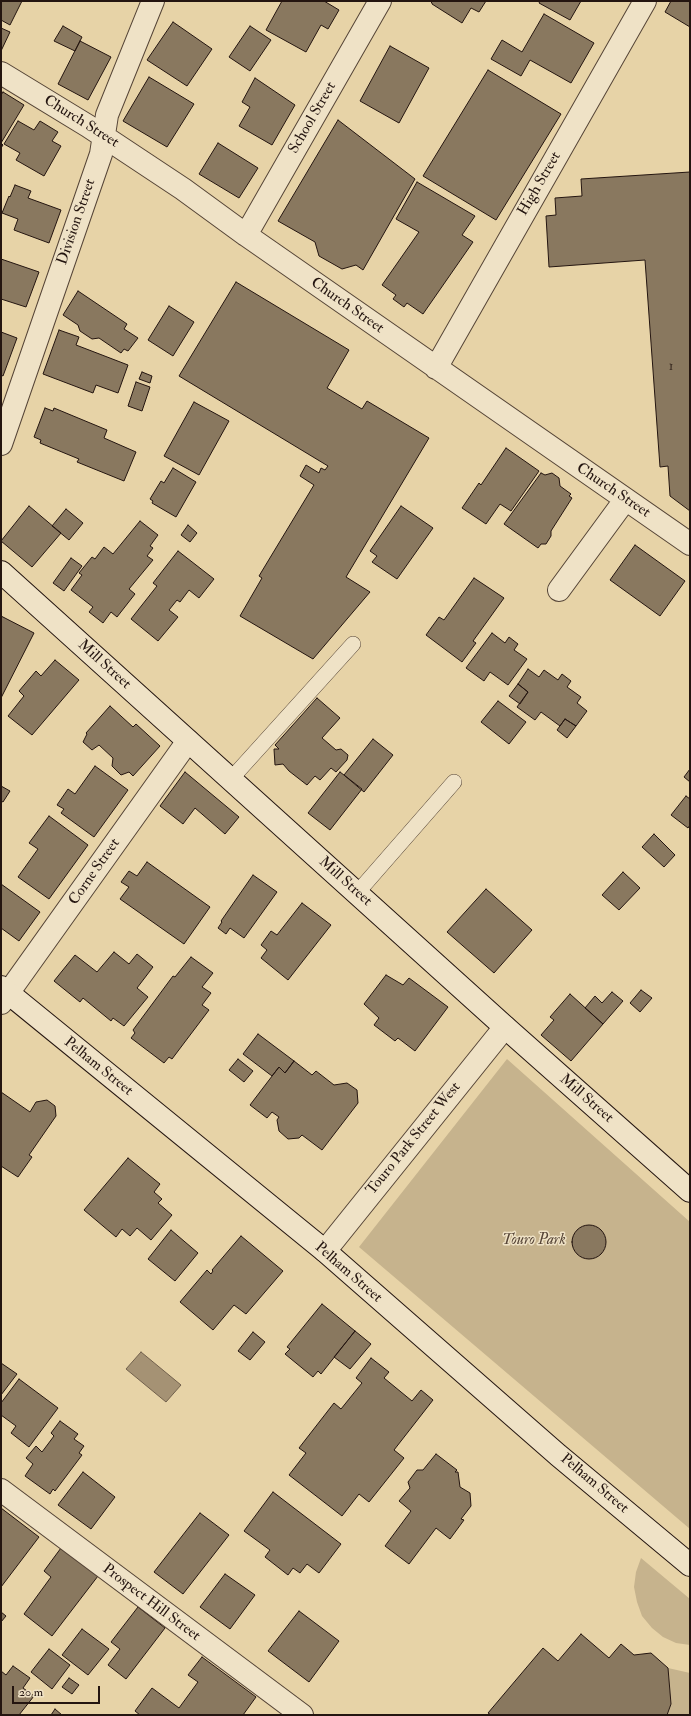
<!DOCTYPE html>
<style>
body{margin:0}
#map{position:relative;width:691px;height:1716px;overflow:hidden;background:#e7d3a7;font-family:"IM FELL Double Pica",serif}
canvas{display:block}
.frame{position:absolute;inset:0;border:2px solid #241510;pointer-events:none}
.scale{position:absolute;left:12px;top:1686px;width:88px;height:18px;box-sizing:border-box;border:2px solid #241510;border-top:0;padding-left:5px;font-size:12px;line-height:14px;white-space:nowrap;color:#241510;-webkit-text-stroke:3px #efe2c6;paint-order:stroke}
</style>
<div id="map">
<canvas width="691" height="1716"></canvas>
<div class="frame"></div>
<div class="scale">20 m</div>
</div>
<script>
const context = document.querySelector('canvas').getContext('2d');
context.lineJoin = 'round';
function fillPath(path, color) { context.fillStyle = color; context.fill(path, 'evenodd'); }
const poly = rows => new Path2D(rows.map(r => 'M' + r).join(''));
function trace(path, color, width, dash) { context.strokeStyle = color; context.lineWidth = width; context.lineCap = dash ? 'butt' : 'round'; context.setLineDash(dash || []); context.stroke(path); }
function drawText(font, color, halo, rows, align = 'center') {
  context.font = font + ' "IM FELL Double Pica",serif'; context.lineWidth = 3; context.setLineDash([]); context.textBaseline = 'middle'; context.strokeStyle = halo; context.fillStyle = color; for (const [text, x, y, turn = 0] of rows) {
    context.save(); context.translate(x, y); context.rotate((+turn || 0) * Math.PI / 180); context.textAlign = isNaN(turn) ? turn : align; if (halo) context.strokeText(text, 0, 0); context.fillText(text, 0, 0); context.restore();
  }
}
fillPath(poly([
 [507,1059,690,1222,690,1529,359,1247],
 [641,1558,690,1599,690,1645,676,1643,663,1637,652,1628,642,1616,637,1602,634,1587,636,1572],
 [668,1668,690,1673,690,1715,667,1715,671,1703]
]), '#c6b38d');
const water = poly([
 [141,1352,181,1385,166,1402,126,1369,141,1352]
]);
fillPath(water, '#a59274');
trace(water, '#71604c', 1);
const building = poly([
 [1,1,22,1,10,25,1,20,1,1],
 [282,1,324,1,339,10,328,29,321,25,306,52,266,30,282,1],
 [430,1,486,1,479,12,471,8,462,23,432,4,432,3,430,1],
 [540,1,581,1,570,20,539,3,540,1],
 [671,1,690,1,690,27,665,12,671,1],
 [544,14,594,43,571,83,530,60,521,76,491,59,502,40,522,52,544,14],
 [173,22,212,49,187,86,147,60,173,22],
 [63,26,82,37,75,51,54,41,63,26],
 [250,26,271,40,250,71,229,57,250,26],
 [1,28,10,32,1,51,1,28],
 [80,41,111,57,88,100,58,84,80,41],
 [390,46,429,68,399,123,360,101,390,46],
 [488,70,561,114,496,220,423,176,488,70],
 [149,77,194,104,167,147,123,121,149,77],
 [255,78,295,105,272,145,239,126,250,107,242,102,255,78],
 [3,92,24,105,1,143,3,145,1,148,1,95,3,92],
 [338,120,415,179,363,270,356,265,342,269,319,256,315,242,278,221,338,120],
 [18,121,34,130,40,121,58,132,52,141,61,146,44,176,16,160,20,153,4,144,18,121],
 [218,143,258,168,239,198,199,174,218,143],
 [690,172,690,511,670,496,668,466,660,467,645,260,549,267,546,216,556,215,555,198,582,196,581,179,690,172],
 [417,182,475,216,462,235,473,242,423,314,407,303,404,307,393,299,396,295,382,285,419,232,396,219,417,182],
 [15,185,31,191,28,198,61,210,49,243,14,230,18,219,2,213,9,196,10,197,15,185],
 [1,259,39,272,26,307,1,299,1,259],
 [236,282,349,350,327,388,362,409,367,401,429,438,346,577,370,592,313,659,240,616,262,578,259,576,314,485,300,476,306,465,319,473,321,468,325,470,328,466,179,376,236,282],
 [78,291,127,324,124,329,138,338,128,351,124,349,121,353,99,338,92,339,80,331,78,325,63,315,78,291],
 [169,306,194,322,173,356,148,340,169,306],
 [59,330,79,337,76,345,128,365,118,393,96,385,93,393,43,374,59,330],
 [1,332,17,338,3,376,1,375,1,332],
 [142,372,152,376,150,383,139,379,142,372],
 [136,382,150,387,142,411,128,406,136,382],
 [194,402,229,421,199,475,164,456,194,402],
 [45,408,53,411,54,408,107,430,104,438,136,452,124,481,77,462,79,459,40,443,41,440,34,437,45,408],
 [506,448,539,471,511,511,500,504,486,524,462,508,479,483,481,485,506,448],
 [173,468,196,482,176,517,152,503,153,501,150,499,161,481,164,483,173,468],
 [541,473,545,475,552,473,559,478,560,486,571,494,569,496,572,498,551,531,551,536,546,544,541,544,538,548,504,524,541,473],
 [29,506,61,533,32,567,1,541,29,506],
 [401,506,433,528,397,579,372,562,377,556,370,551,401,506],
 [66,509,83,523,69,540,52,526,66,509],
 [140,521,158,535,150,546,153,548,147,556,153,560,129,589,135,594,117,617,111,612,103,623,89,612,93,607,71,590,82,575,79,573,92,557,95,559,104,547,113,554,140,521],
 [188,525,197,533,190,542,181,535,188,525],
 [635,545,685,581,660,616,610,580,635,545],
 [178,551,214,579,199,598,189,590,180,602,177,600,169,610,178,617,158,641,131,619,157,586,153,583,178,551],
 [71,558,82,566,64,591,53,583,71,558],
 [474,578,504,598,473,641,476,643,462,662,426,635,439,617,444,620,474,578],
 [1,616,34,633,1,698,1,616],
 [492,633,505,643,509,637,518,644,514,650,527,659,508,685,490,672,484,681,466,668,492,633],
 [55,660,79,680,32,735,8,716,24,696,19,691,36,671,41,676,55,660],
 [528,669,539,677,544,670,558,680,562,674,571,681,567,687,581,697,577,703,587,711,576,726,565,719,560,726,541,712,535,720,517,707,528,692,518,684,528,669],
 [518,684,528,692,520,704,509,696,518,684],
 [317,698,340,718,322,738,336,750,341,749,348,755,347,760,336,772,331,768,320,780,315,776,307,785,289,771,283,764,275,765,274,749,279,749,275,745,317,698],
 [498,701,526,722,509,744,481,722,498,701],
 [110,706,133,727,136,724,160,746,133,776,129,772,121,775,112,766,113,758,99,745,92,750,83,742,87,734,86,733,110,706],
 [565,719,576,726,567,738,557,730,565,719],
 [373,739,393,755,364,792,344,775,373,739],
 [95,766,128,790,94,837,61,813,64,809,57,805,68,789,75,794,95,766],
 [690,769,690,782,684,777,690,769],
 [185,772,239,817,225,834,195,808,183,824,160,806,185,772],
 [340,772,362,789,330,830,308,813,340,772],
 [1,786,10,791,3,802,1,801,1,786],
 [686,796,690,799,690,825,688,828,671,815,686,796],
 [49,816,88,845,49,899,18,877,38,849,29,843,49,816],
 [654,834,675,855,664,867,642,847,654,834],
 [147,862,210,907,184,944,120,899,129,887,121,882,129,871,137,876,147,862],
 [623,872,640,888,619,910,602,895,623,872],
 [253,875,277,892,244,938,230,928,226,934,218,928,222,922,221,921,253,875],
 [1,884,40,912,19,941,1,928,1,884],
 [486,889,532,930,494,973,447,932,486,889],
 [302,903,331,925,288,980,261,958,267,950,261,945,271,931,277,935,302,903],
 [114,952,129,964,137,954,153,967,137,988,148,997,124,1026,113,1018,111,1021,83,998,80,1002,54,981,75,955,97,972,114,952],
 [191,957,213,973,202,987,211,993,202,1005,209,1010,172,1059,169,1057,164,1063,131,1038,135,1033,133,1030,173,976,175,977,191,957],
 [386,975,403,985,409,978,448,1007,415,1051,398,1038,395,1041,374,1025,379,1018,364,1004,386,975],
 [641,990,652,998,640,1012,630,1003,641,990],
 [612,992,623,1001,603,1024,585,1008,595,996,602,1003,612,992],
 [570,994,603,1024,571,1061,541,1035,554,1020,550,1017,570,994],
 [258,1034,294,1061,285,1073,279,1067,272,1076,243,1054,258,1034],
 [238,1059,253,1071,244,1082,229,1070,238,1059],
 [294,1061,312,1075,316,1071,334,1085,347,1083,357,1090,358,1103,322,1150,302,1135,299,1138,288,1139,279,1131,277,1120,279,1117,272,1112,267,1118,250,1105,279,1067,285,1073,294,1061],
 [1,1092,30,1112,36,1102,47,1100,55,1106,56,1116,29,1155,32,1157,18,1177,1,1166,1,1092],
 [128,1158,160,1184,154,1192,162,1199,158,1203,172,1215,151,1240,137,1228,130,1236,122,1229,116,1237,84,1210,128,1158],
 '572 1242a17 17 0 1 1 34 0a17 17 0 1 1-34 0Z',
 [171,1230,198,1253,175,1281,148,1259,171,1230],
 [241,1236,283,1271,246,1314,234,1305,213,1330,180,1302,207,1270,211,1274,213,1271,212,1270,241,1236],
 [322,1304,355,1331,321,1374,318,1371,313,1377,285,1354,290,1349,287,1347,322,1304],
 [355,1331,371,1344,350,1369,334,1357,355,1331],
 [253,1332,265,1342,250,1360,238,1351,253,1332],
 [371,1358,389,1372,384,1378,412,1401,421,1390,433,1400,394,1450,404,1458,369,1502,359,1494,342,1516,289,1475,306,1453,299,1448,334,1403,341,1409,362,1383,356,1378,371,1358],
 [1,1363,17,1374,1,1395,1,1363],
 [19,1379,58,1408,29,1447,11,1433,16,1426,1,1415,1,1403,19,1379],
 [60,1421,78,1434,74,1439,84,1446,79,1453,82,1455,55,1491,53,1489,50,1494,25,1476,33,1464,26,1458,36,1446,42,1452,54,1436,51,1433,60,1421],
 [436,1454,457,1470,455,1472,458,1472,460,1487,470,1493,471,1506,461,1519,464,1520,450,1539,436,1528,409,1564,385,1546,411,1511,399,1501,410,1488,408,1482,417,1470,423,1470,436,1454],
 [83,1472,115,1497,91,1529,58,1505,83,1472],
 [273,1492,341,1544,319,1573,307,1564,300,1573,293,1568,288,1575,265,1557,270,1550,244,1531,273,1492],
 [1,1508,39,1537,1,1587,1,1508],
 [200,1513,229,1535,183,1594,154,1572,200,1513],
 [61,1548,98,1576,52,1636,24,1614,51,1577,44,1571,61,1548],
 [225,1574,255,1595,230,1629,200,1607,225,1574],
 [138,1607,165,1628,126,1679,108,1665,120,1649,111,1642,138,1607],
 [299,1611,339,1641,309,1682,268,1651,299,1611],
 [1,1612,6,1616,1,1622,1,1612],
 [82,1629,109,1649,88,1675,62,1655,82,1629],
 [581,1634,609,1658,621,1644,634,1655,651,1653,668,1668,671,1704,667,1715,491,1715,488,1713,543,1648,558,1661,581,1634],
 [49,1649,70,1665,52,1689,31,1672,49,1649],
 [202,1657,256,1697,243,1715,140,1715,135,1711,152,1688,179,1708,198,1682,188,1675,202,1657],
 [13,1666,30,1678,23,1688,34,1696,19,1715,1,1715,1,1671,6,1675,13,1666],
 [69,1678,79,1685,72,1694,62,1687,69,1678],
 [55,1709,62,1715,51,1715,55,1709]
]);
fillPath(building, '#89785f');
trace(building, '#241510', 1);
const lane = poly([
 [231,779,353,644],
 [357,893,454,782]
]);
const street = poly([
 [1,73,88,126,183,189,246,235,690,544],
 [246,235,380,1],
 [436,368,645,1],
 [1,444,101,154,107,115,153,1],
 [559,590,625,500],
 [1,1003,188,741],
 [325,1251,505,1027],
 [1,1490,302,1715]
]);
const secondary = poly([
 [1,572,505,1027,690,1191],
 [1,987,325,1251,558,1455,690,1565]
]);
trace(lane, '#554436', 16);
trace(street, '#554436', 24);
trace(secondary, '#241510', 24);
trace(lane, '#efe2c6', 15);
trace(street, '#efe2c6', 22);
trace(secondary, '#efe2c6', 22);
drawText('13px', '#3d2e24', null, [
 ["1",671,367]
]);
drawText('15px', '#241510', '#efe2c6', [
 ["School Street",313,118,-60],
 ["Church Street",81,122,32],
 ["High Street",540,184,-60],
 ["Division Street",77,222,-71],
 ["Church Street",347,306,35],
 ["Church Street",613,491,34],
 ["Mill Street",104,665,42],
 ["Corne Street",95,872,-55],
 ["Mill Street",345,882,42],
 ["Pelham Street",98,1067,39],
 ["Mill Street",586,1099,41],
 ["Touro Park Street West",414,1139,-51],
 ["Pelham Street",348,1273,41],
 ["Pelham Street",594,1484,40],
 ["Prospect Hill Street",151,1603,37]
]);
drawText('italic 15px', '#554436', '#efe2c6', [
 ["Touro Park",534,1241]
]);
</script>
